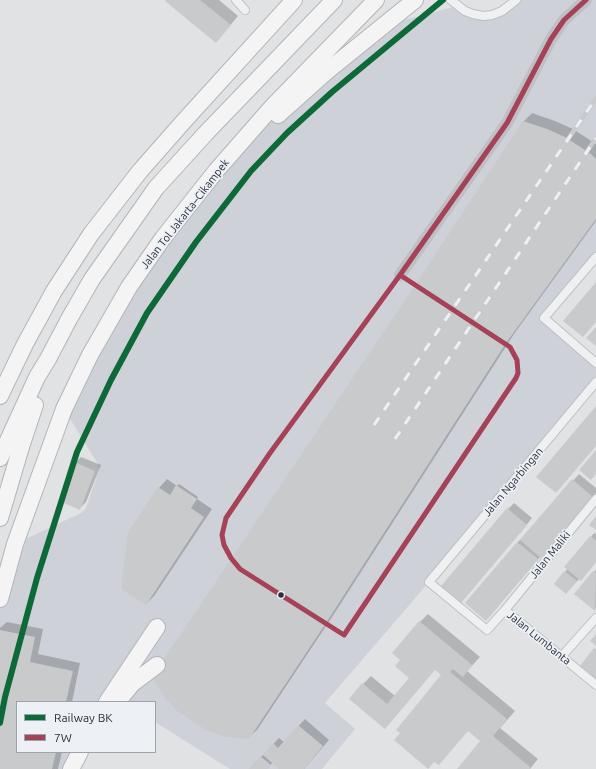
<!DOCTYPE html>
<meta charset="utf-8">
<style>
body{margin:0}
#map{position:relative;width:596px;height:769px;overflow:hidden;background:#e0e2e4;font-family:Ubuntu,sans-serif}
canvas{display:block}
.legend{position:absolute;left:16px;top:701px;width:140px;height:52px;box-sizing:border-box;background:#edf0f4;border:1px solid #9ea3aa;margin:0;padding:5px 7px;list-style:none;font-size:12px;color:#28303c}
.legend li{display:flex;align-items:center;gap:8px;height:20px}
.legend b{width:20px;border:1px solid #9ea3aa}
</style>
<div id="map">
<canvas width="596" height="769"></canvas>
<ul class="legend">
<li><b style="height:5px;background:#0e6938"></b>Railway BK</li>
<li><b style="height:5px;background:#a64258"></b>7W</li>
</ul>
</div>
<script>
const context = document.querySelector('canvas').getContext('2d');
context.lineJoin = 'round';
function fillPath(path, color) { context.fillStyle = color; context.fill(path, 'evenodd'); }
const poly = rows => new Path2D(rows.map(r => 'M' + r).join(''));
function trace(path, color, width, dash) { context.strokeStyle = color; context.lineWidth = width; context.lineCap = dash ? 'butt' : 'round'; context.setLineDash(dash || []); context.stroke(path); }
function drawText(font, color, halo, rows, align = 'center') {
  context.font = font + ' Ubuntu,sans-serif'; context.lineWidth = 3.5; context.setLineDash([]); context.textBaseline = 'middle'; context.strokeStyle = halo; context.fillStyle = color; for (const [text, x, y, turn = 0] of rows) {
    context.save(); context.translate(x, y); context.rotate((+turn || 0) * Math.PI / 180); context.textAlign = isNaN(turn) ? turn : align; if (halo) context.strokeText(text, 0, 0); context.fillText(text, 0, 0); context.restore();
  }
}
fillPath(poly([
 [516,0,596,0,596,257,544,318,596,363,596,382,429,582,325,703,355,729,322,769,230,769,155,722,155,702,17,702,17,752,80,752,71,769,0,769,0,599,15,544,81,513,86,508,99,471,98,464,64,409,90,355,216,171,278,115,382,26,457,6,483,16]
]), '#ced1d7');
fillPath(poly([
 [167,0,219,0,238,16,216,42],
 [532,113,555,121,573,129,596,144,596,221,514,334,334,614,257,730,248,738,416,286,523,122],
 [81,457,101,465,86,502,80,508,75,463],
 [579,474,596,488,596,493,559,536,541,556,492,613,467,603,518,542],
 [167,479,177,486,179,484,198,497,197,499,212,509,154,596,146,604,129,532,159,488],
 [514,503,532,518,520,533,508,509],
 [594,533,596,534,596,561,566,593,565,572],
 [596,570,596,608,595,609,594,572],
 [428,614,480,657,467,671,515,711,500,728,538,759,530,769,458,769,481,741,468,730,402,733,443,675,435,669,385,728,363,684,371,676,395,696,410,677,401,660,420,622],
 [7,622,43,629,38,654,80,663,72,702,17,702,17,752,62,752,58,769,0,769,0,628],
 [305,719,329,740,304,769,281,769,273,762,267,769,250,769,279,738,284,742]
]), '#0003');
fillPath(poly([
 [166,0,200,0,231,25,216,43,165,1],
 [523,121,547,129,565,137,591,154,596,159,596,219,506,343,326,623,249,739,225,737,206,730,177,711,164,696,152,677,415,285],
 [596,282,596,322,583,337,563,321],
 [596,327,596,346,586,338],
 [596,406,596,446,556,493,536,477],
 [596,450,596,474,591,480,579,470],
 [74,462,95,471,80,510,59,501],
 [572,479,593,497,541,558,520,540],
 [176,485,197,499,191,508,204,517,146,605,121,589,128,532,158,487,170,495],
 [507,508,527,525,461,603,441,586],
 [596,516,596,530,589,525],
 [590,536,596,541,596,562,581,581,564,567],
 [517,542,538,559,486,621,465,603],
 [564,571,577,581,566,594,554,584],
 [593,571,596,573,595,611,574,594],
 [419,621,472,665,463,677,453,669,450,672,507,719,493,736,531,768,530,769,457,769,480,741,468,731,439,765,434,762,428,769,394,740,400,733,396,730,441,675,435,670,385,729,349,699,362,683,387,704,409,678,395,666,400,660,392,653],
 [0,630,35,637,30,662,73,671,66,702,17,702,17,752,56,752,52,769,0,769],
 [596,634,596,646,590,641],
 [594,648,596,649,596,678,594,680,579,667],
 [298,725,323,746,304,769,279,769,263,755,273,743,278,748],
 [260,756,271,765,268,769,249,769]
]), '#c8cacc');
const street = poly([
 [236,0,245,10],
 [451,0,465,11,473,14,483,16,492,15,502,11,516,0],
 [596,257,544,318,596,363],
 [596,382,429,582,487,630,505,610,596,685],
 [505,610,596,499],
 [562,656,596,618]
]);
const highway = poly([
 [278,115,326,72,415,0],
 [0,396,25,344,54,291,91,234,140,171,184,121,294,0],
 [0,458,37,377,48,359,69,319,92,279,156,188,206,133,334,0],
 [0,518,21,447,35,405],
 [0,599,15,544,64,409,90,355,129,287,163,238,216,171,272,107,376,0],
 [118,701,133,683,157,665],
 [107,702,157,627],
 [71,769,80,752]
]);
trace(street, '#bec0c2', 10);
trace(highway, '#b2b5b9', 18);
trace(street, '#eff0f1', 8);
trace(poly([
 [400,275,507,123,551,39,564,20,586,0]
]), '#bec0c4', 12);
trace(highway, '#f4f4f5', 16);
const rail = poly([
 [374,425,596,98],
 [395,439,596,138]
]);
trace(rail, '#c8cacc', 4.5);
trace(rail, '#edf0f4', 3, [9]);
trace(poly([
 [400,275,510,347,517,360,518,373,516,378,344,635,240,569,231,558,224,545,222,535,226,518,270,453,400,275],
 [400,275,507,123,551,39,564,20,586,0]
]), '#a64258', 5);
trace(poly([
 [0,723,5,697,37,578,77,452,111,380,147,313,196,242,251,171,287,133,332,92,443,0]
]), '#0e6938', 6);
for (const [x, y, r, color] of [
 [281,595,3.5,"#28303c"]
]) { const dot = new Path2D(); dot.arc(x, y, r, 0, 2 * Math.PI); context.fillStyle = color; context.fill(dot); trace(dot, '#edf0f4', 1.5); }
drawText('11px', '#28303c', '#edf0f4', [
 ["Jalan Tol Jakarta–Cikampek",185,214,-52],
 ["Jalan Ngarbingan",513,482,-50],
 ["Jalan Maliki",550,555,-51],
 ["Jalan Lumbanta",539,638,39]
]);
</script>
